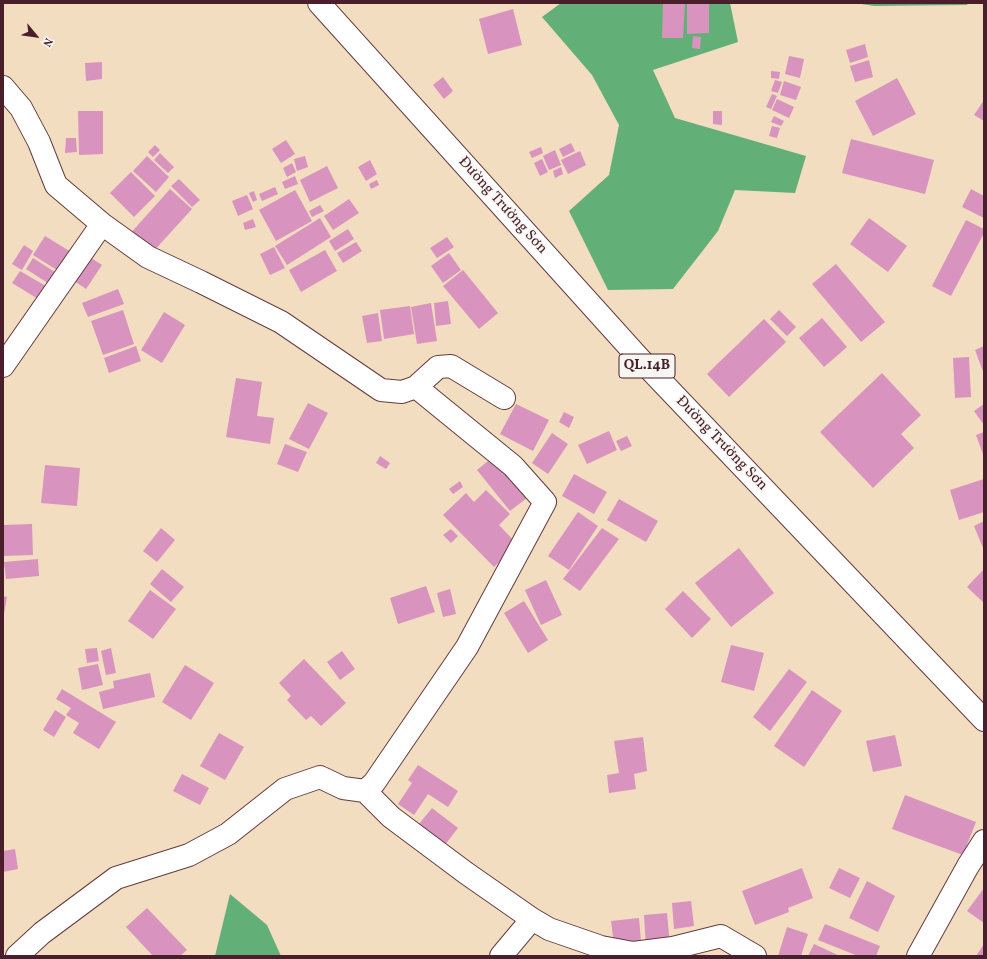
<!DOCTYPE html>
<meta charset="utf-8">
<style>
body{margin:0}
#map{position:relative;width:987px;height:959px;overflow:hidden;background:#f2ddc0;font-family:Vollkorn,serif}
canvas{display:block}
.frame{position:absolute;inset:0;border:4px solid #4a1f2b;pointer-events:none}
.north{position:absolute;left:16px;top:16px;width:40px;height:40px;-webkit-text-stroke:3px #f6f6f2;paint-order:stroke;rotate:119deg;font-size:11px;font-weight:700;line-height:16px;text-align:center;color:#4a1f2b}
.north::after{content:'';display:block;margin:auto;width:14px;height:18px;background:#4a1f2b;clip-path:polygon(50% 0,100% 100%,50% 72%,0 100%)}
</style>
<div id="map">
<canvas width="987" height="959"></canvas>
<div class="frame"></div>
<div class="north">N</div>
</div>
<script>
const context = document.querySelector('canvas').getContext('2d');
context.lineJoin = 'round';
function fillPath(path, color) { context.fillStyle = color; context.fill(path, 'evenodd'); }
const poly = rows => new Path2D(rows.map(r => 'M' + r).join(''));
function trace(path, color, width, dash) { context.strokeStyle = color; context.lineWidth = width; context.lineCap = dash ? 'butt' : 'round'; context.setLineDash(dash || []); context.stroke(path); }
function drawText(font, color, halo, rows, align = 'center') {
  context.font = font + ' Vollkorn,serif'; context.lineWidth = 3.5; context.setLineDash([]); context.textBaseline = 'middle'; context.strokeStyle = halo; context.fillStyle = color; for (const [text, x, y, turn = 0] of rows) {
    context.save(); context.translate(x, y); context.rotate((+turn || 0) * Math.PI / 180); context.textAlign = isNaN(turn) ? turn : align; if (halo) context.strokeText(text, 0, 0); context.fillText(text, 0, 0); context.restore();
  }
}
fillPath(poly([
 [561,3,730,3,738,42,653,70,675,118,806,156,795,193,735,190,718,231,673,289,608,290,569,211,609,175,619,125,592,75,542,17],
 [855,3,968,3,967,5,874,6],
 [230,894,267,925,281,956,215,956]
]), '#63af78');
fillPath(poly([
 [663,3,685,3,683,38,662,38],
 [687,3,709,3,709,33,687,34],
 [513,9,522,45,488,54,479,19],
 [693,36,701,37,700,49,692,48],
 [865,44,868,57,850,63,846,50],
 [789,56,804,59,800,78,785,74],
 [869,60,873,77,855,82,850,66],
 [102,62,102,79,86,81,85,63],
 [771,71,780,72,779,79,771,78],
 [443,77,453,91,444,99,433,85],
 [897,78,916,114,873,136,855,101],
 [775,80,782,82,778,93,771,91],
 [784,81,801,87,796,100,780,95],
 [772,94,777,96,771,109,766,107],
 [777,99,794,107,789,118,772,110],
 [984,100,984,121,974,115],
 [78,111,103,111,103,154,79,155],
 [713,111,722,111,722,125,713,124],
 [774,116,784,121,781,126,771,122],
 [772,126,780,128,777,138,769,136],
 [66,138,76,138,77,152,65,153],
 [851,139,934,160,925,194,842,173],
 [286,140,295,154,281,163,272,149],
 [571,143,575,151,563,157,559,149],
 [155,145,160,150,153,157,148,152],
 [541,147,543,153,532,158,529,152],
 [555,150,561,165,549,170,543,156],
 [580,151,586,165,568,174,561,160],
 [160,153,174,167,168,173,154,160],
 [147,156,169,177,156,192,133,171],
 [305,156,308,167,297,171,294,159],
 [542,159,548,172,540,176,534,163],
 [370,160,377,174,366,181,358,167],
 [292,163,296,172,287,177,283,168],
 [327,166,338,188,310,202,300,180],
 [561,167,563,174,555,178,553,171],
 [131,172,155,196,134,217,110,193],
 [295,176,298,184,285,189,282,182],
 [179,179,200,200,192,207,171,186],
 [377,180,379,185,371,189,369,184],
 [275,187,278,194,262,201,259,194],
 [170,189,192,209,151,254,129,235],
 [971,189,984,196,984,218,962,207],
 [295,190,312,221,276,241,259,210],
 [254,191,257,200,253,202,249,193],
 [247,195,253,209,238,216,232,201],
 [349,199,359,213,333,230,324,216],
 [320,205,324,211,312,217,309,211],
 [320,218,331,237,287,265,275,246],
 [869,218,907,246,888,272,850,244],
 [253,219,256,227,245,230,243,223],
 [966,220,984,229,984,233,951,296,932,286],
 [348,229,354,239,335,251,329,241],
 [45,236,71,252,60,272,33,255],
 [447,237,454,247,437,258,430,248],
 [356,242,362,251,343,263,337,253],
 [24,245,33,251,22,270,12,264],
 [274,247,285,268,270,275,260,254],
 [325,250,337,271,301,292,289,270],
 [449,253,461,270,443,283,431,266],
 [88,256,102,265,86,289,73,280],
 [33,258,58,274,51,285,26,269],
 [836,264,885,322,861,342,812,284],
 [463,270,498,313,479,329,443,286],
 [20,271,51,289,43,302,12,283],
 [118,289,124,304,88,317,82,303],
 [448,301,451,324,436,326,434,303],
 [431,303,437,341,417,344,411,307],
 [410,306,414,334,384,339,380,310],
 [123,310,134,344,103,355,91,321],
 [779,310,796,327,787,336,770,319],
 [164,312,185,325,162,363,141,350],
 [378,313,382,341,367,343,362,316],
 [822,318,847,347,824,367,799,338],
 [764,319,786,342,729,397,707,374],
 [136,346,141,361,109,373,104,358],
 [984,346,984,374,975,350],
 [969,357,971,397,955,398,953,358],
 [882,373,921,415,901,434,914,448,873,488,820,432],
 [236,378,262,382,257,416,274,418,270,444,226,437],
 [308,403,328,413,309,449,289,439],
 [516,404,549,420,533,451,500,434],
 [984,404,984,425,974,411],
 [564,412,574,417,569,428,559,422],
 [609,431,617,450,587,464,578,445],
 [984,432,984,457,976,435],
 [552,433,568,444,548,474,532,463],
 [627,436,632,446,621,451,616,441],
 [285,444,307,452,298,472,277,464],
 [380,456,390,463,386,469,376,463],
 [493,457,527,498,510,511,477,470],
 [45,465,80,468,77,506,41,503],
 [574,474,607,492,594,514,562,496],
 [984,479,984,512,959,520,950,490],
 [460,481,463,487,453,494,449,489],
 [486,490,510,514,499,525,517,544,494,567,443,515,466,493,474,502],
 [619,499,658,521,646,542,607,520],
 [578,512,598,526,569,570,548,556],
 [984,521,984,547,983,548,974,526],
 [32,524,33,555,3,556,3,525],
 [161,528,175,540,157,562,143,551],
 [602,528,619,539,580,591,563,579],
 [451,529,458,536,451,543,443,535],
 [739,548,774,593,731,627,695,583],
 [38,559,39,576,6,579,4,562],
 [162,569,184,587,171,602,150,584],
 [984,569,984,603,967,587],
 [546,580,562,615,541,625,525,590],
 [426,586,435,612,398,624,390,598],
 [450,589,456,614,443,617,437,593],
 [150,590,176,609,153,639,128,621],
 [683,591,711,619,692,638,665,609],
 [3,596,7,597,4,614,3,614],
 [524,601,548,640,528,653,504,613],
 [731,645,764,653,754,691,721,682],
 [97,648,99,661,87,663,85,649],
 [111,648,116,673,106,675,101,651],
 [342,651,355,669,340,680,327,662],
 [304,659,346,703,321,726,311,716,306,720,287,700,291,696,279,683],
 [98,664,103,685,82,690,78,668],
 [185,665,214,683,191,720,162,702],
 [789,669,807,682,770,731,753,717],
 [150,673,155,697,103,709,99,692,114,688,113,681],
 [62,689,116,722,99,749,73,733,79,723,66,715,71,708,56,699],
 [812,690,842,711,804,767,774,746],
 [55,710,66,717,54,737,43,730],
 [219,733,244,747,225,780,200,766],
 [895,735,902,766,873,772,866,741],
 [643,737,647,771,634,774,636,789,609,793,607,775,619,773,614,741],
 [418,765,458,791,448,807,428,794,414,815,398,804,412,783,408,780],
 [182,774,209,788,200,805,173,791],
 [905,795,976,822,963,855,892,829],
 [432,808,458,828,441,850,415,829],
 [15,849,18,869,3,872,3,851],
 [802,868,813,898,788,908,789,912,755,925,742,891],
 [839,868,860,878,850,898,829,888],
 [867,881,895,896,878,932,849,918],
 [984,888,984,923,967,911],
 [691,901,694,926,674,929,672,903],
 [147,908,187,950,180,956,153,956,126,927],
 [667,913,670,945,646,947,644,915],
 [639,918,641,941,614,945,611,921],
 [825,924,880,946,876,956,858,956,818,940],
 [787,927,808,934,801,956,778,956],
 [814,944,840,956,808,956],
 [984,944,984,956,976,956]
]), '#d893be');
const street = poly([
 [3,87,21,108,39,142,56,185,102,224,148,257,201,282,281,322,381,390,402,392,416,387,438,367,451,366,504,398],
 [3,366,102,224],
 [365,791,391,817,466,873,532,919,549,929,601,947,633,953,673,948,721,936,755,956],
 [17,956,42,933,116,878,189,855,228,834,285,789,320,777,343,788,365,791,374,783,467,647,545,502,513,466,416,387],
 [501,956,532,919],
 [918,956,968,866,984,841]
]);
const highway = poly([
 [319,3,639,358,984,720]
]);
trace(street, '#633c41', 24);
trace(highway, '#633c41', 24);
trace(street, '#fff', 22);
trace(highway, '#fff', 22);
for (const [x, y, w] of [
 [647,366,56]
]) { const box = new Path2D(); box.roundRect(x - w / 2, y - 12, w, 24, 3); context.fillStyle = '#f6f6f2'; context.fill(box); trace(box, '#4a1f2b', 1); }
drawText('bold 14px', '#4a1f2b', null, [
 ["QL.14B",647,366]
]);
drawText('15px', '#4a1f2b', '#f6f6f2', [
 ["Đường Trường Sơn",502,206,48],
 ["Đường Trường Sơn",721,444,46]
]);
</script>
